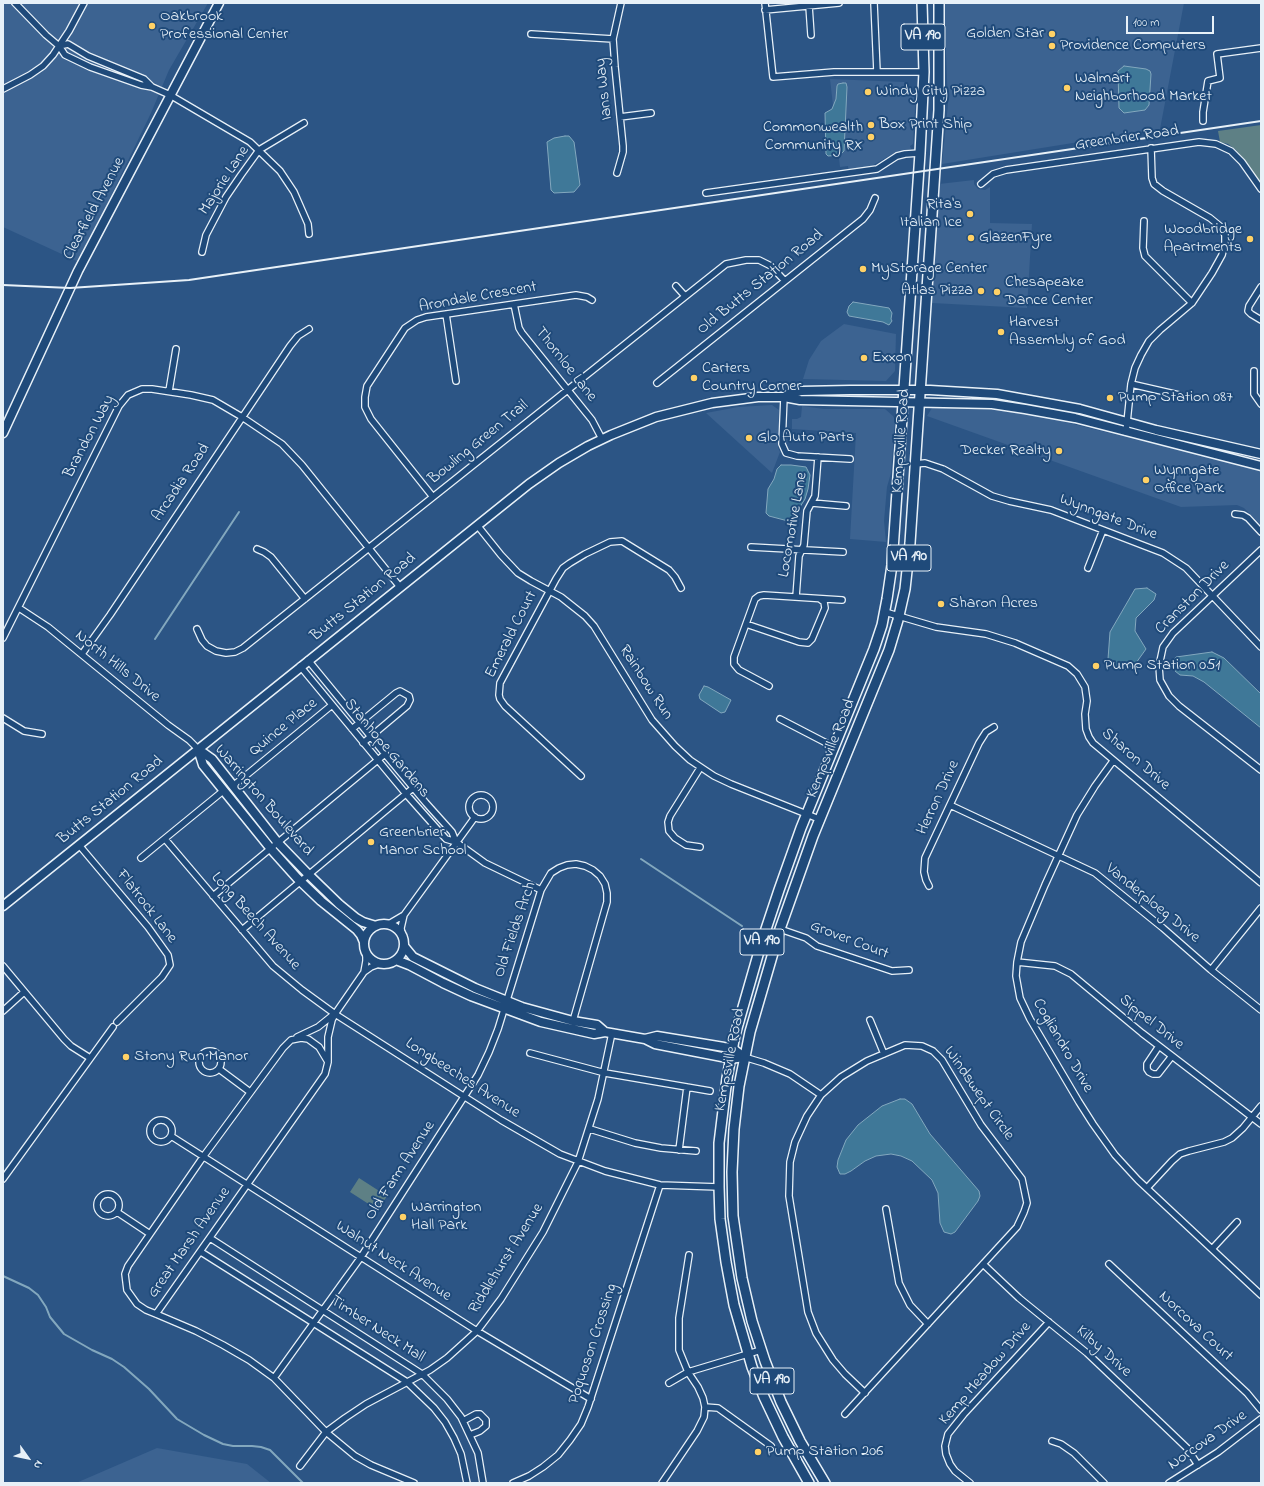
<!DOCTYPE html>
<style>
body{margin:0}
#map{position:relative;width:1264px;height:1486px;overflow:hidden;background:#2c5585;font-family:"Indie Flower",sans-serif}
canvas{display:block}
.frame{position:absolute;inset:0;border:4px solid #e8f1f8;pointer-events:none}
.north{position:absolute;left:8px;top:1438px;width:40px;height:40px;-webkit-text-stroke:3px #1f4a7a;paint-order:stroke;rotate:123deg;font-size:11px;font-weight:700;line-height:16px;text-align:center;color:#e8f1f8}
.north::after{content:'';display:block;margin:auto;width:14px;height:18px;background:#e8f1f8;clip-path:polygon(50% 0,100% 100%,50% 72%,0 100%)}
.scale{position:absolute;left:1126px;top:16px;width:88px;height:18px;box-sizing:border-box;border:2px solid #e8f1f8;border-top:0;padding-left:5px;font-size:12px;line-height:14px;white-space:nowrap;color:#e8f1f8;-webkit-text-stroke:3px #1f4a7a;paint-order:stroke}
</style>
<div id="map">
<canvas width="1264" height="1486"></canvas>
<div class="frame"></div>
<div class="north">N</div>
<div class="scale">100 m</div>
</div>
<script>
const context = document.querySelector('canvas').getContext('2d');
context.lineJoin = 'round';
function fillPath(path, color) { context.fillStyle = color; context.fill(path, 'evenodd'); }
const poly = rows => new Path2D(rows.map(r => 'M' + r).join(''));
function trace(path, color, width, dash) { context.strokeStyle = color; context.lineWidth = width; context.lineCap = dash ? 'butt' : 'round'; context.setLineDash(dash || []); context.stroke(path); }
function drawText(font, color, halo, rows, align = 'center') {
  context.font = font + ' "Indie Flower",sans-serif'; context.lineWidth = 4; context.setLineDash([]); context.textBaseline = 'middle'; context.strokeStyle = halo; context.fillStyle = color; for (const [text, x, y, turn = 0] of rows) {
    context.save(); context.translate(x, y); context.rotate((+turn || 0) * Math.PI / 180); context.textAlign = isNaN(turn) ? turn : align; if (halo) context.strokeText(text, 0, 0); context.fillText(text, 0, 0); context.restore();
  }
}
fillPath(poly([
 [3,3,208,3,169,70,151,113,79,262,3,227],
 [944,3,1184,3,1160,129,942,164,948,104],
 [830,79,904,82,911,91,916,91,913,144,910,146,911,149,898,151,866,169,849,172,848,166,840,167],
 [974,180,974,184,978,189,985,190,990,187,990,223,1032,224,1027,308,932,303,939,184],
 [844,324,896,334,895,371,886,381,803,379,809,360,821,341],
 [772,405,779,410,778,448,780,452,772,473,706,413,738,407],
 [802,406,824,409,885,409,893,416,895,420,891,473,887,487,884,521,886,542,850,539,856,433,792,429,792,419,797,419,801,417],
 [938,406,1007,410,1028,413,1261,470,1261,525,1244,508,1237,505,1181,507,927,416,932,408],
 [157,1448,247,1464,271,1483,76,1483]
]), '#3c6391');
fillPath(poly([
 [1261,125,1261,185,1254,176,1250,167,1236,150,1228,144,1220,142,1218,131],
 [359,1178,387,1196,378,1210,350,1192]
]), '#5e8085');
const water = poly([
 [1124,66,1146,69,1150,71,1151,74,1149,105,1145,110,1124,113,1119,108,1118,71,1124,66],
 [843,83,846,83,847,87,844,151,840,155,828,156,826,154,825,113,832,109,836,99,837,86,838,84,843,83],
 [565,136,569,136,574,142,580,185,574,192,554,193,551,190,547,142,554,138,565,136],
 [853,302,889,308,892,313,891,319,892,321,889,325,883,322,849,316,847,312,849,306,853,302],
 [781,465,791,465,806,467,810,475,808,489,805,499,798,510,796,518,792,520,788,521,769,516,766,513,768,489,774,479,777,469,781,465],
 [1147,588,1156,594,1154,600,1136,618,1135,631,1146,649,1136,663,1124,670,1117,667,1108,659,1110,632,1135,589,1147,588],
 [1212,652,1224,658,1261,694,1261,728,1204,682,1193,676,1180,675,1175,671,1174,660,1176,657,1212,652],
 [704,686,708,687,731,700,725,712,721,713,700,699,699,695,704,686],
 [900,1099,905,1099,912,1104,930,1134,979,1191,980,1196,978,1201,955,1232,951,1234,944,1232,940,1223,938,1193,932,1180,912,1161,901,1156,891,1154,876,1156,865,1161,851,1171,845,1174,840,1174,837,1167,838,1160,846,1140,858,1125,882,1106,900,1099]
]);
fillPath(water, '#3f7898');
trace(water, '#83a8be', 1);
trace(poly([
 [155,639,239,512],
 [641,859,742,926],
 [3,1276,29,1288,38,1295,46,1307,50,1317,64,1334,92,1350,112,1359,124,1367,149,1389,177,1419,204,1435,223,1444,233,1446,252,1446,261,1447,270,1450,303,1483]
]), '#83a8be', 2);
const street = poly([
 [15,3,46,35,59,46],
 [765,3,773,77,834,72,924,72],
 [874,3,877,72],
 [809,6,811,35],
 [765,10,839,3],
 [531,34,613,39],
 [152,87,141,85,90,67,65,55,59,46,68,44,88,56,144,79,152,87,170,95,250,142,280,171,294,192,308,224,309,234],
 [3,89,30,75,43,66,53,55,69,31,84,3],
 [620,117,651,113],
 [1203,121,1203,112,1208,81,1220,78,1217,54,1261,48],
 [617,173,623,152,623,146,615,67,613,39,621,3],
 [981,184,993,174,1006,170,1199,142,1216,144,1231,151,1242,162,1261,189],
 [706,193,877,169,897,156,905,154,920,153],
 [1144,221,1143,248,1145,256,1192,303],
 [202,252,206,235,226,197,241,175,259,150,304,123],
 [676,286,685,296],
 [1261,287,1249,306,1248,311,1251,314,1261,320],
 [514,304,519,328,522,333,592,420,602,439],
 [446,314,456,381],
 [1254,371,1254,394,1261,404],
 [657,383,863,219,870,210,875,198],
 [1131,384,1179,395],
 [169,391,176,349],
 [784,397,782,444,786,453,797,456,850,459],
 [1126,432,1131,384,1135,368,1141,355,1149,341,1160,330,1192,303,1212,273,1222,255,1225,243,1225,235,1221,227,1210,218,1163,191,1154,184,1152,178,1151,148],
 [915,464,925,463,943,469,992,496,1009,501,1051,510,1163,553,1186,568,1261,647],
 [433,497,371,419,365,407,365,397,367,386,405,328,417,320,426,317,576,295,587,297,592,300],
 [812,503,846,506],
 [1235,514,1243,515,1248,518,1261,532],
 [477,525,501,555,518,573,531,581,561,597,585,616,594,626,652,720,675,746,690,760,714,776,731,784,819,819],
 [751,547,843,552],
 [257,549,264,552,271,557,305,599],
 [1261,550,1173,633,1163,647,1159,666,1160,680,1169,696,1179,706,1261,770],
 [1088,568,1103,530],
 [796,597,799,556,804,545,807,511,815,496,818,457],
 [19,608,48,627,168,725,189,740,198,749],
 [885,612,936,627,986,634,1015,643,1068,666,1077,674,1085,687,1087,701,1085,714,1086,729,1089,737,1093,743,1261,883],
 [746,624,799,642,808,643,812,639,825,608,824,602,820,599],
 [197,629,202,640,207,646,216,651,226,653,235,652,243,648,726,264,746,260,759,260,771,266,784,280],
 [3,638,119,406,128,395,142,389,152,389,191,395,213,400,242,417,282,444,302,465,400,587],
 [82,654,110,615,290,346,298,336,309,329],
 [308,660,385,754,426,803,452,832,456,842],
 [300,666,406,794,446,839,456,842,485,863,541,890],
 [769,686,739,670,734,664,734,657,755,599,759,596,764,595,842,600],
 [3,718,24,731,42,734],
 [780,719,834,747],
 [352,729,396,693,400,691,409,696,410,700,407,706,363,743],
 [1113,761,1095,786,1077,815,1045,885,1021,942,1017,962,1016,976,1020,998,1030,1019,1079,1102,1093,1124,1115,1155,1138,1180,1261,1295],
 [581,776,505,706,500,699,499,695,500,683,556,579,563,568,570,563,585,554,610,542,622,541,669,570,675,577,681,588],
 [233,786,332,705],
 '469 807a12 12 0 1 1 24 0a12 12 0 1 1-24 0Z',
 [950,805,1095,873,1163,928,1211,970,1261,1010],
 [165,839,273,966,302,990,335,1014,501,1120,560,1154,605,1171,660,1185,719,1187],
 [79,845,148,927,168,955,170,965,162,977,117,1022],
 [700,847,686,845,675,838,669,831,668,822,670,816,700,768],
 [141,858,223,791],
 [929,886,926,880,924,872,925,858,979,743,986,732,994,727],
 [213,896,385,754],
 [404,915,475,817],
 [387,925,404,915,401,928,402,936],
 [780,929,806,938,817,946,892,971,909,970],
 [242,930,413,788],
 [366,954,366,961,364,972,371,967,379,964],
 [1017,962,1055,966,1071,974,1142,1033,1261,1124],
 [3,966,64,1039,71,1046,90,1058],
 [1211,970,1261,908],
 [3,1011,24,992],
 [870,1020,884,1054],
 [297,1037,318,1027,333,1015],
 [1159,1046,1147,1064,1147,1069,1149,1072,1153,1074,1158,1074,1172,1056],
 '199 1062a11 11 0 1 1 22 0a11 11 0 1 1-22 0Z',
 [530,1053,605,1073,710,1091],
 [744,1057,764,1063,790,1074,821,1095],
 [328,1061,328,1037,332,1020,335,1014,364,972],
 [219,1069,250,1092],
 '150 1131a11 11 0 1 1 22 0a11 11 0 1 1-22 0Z',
 [590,1129,635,1143,661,1148,696,1151],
 [171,1136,477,1331,591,1399],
 [679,1150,687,1087],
 [3,1179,113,1027],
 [1147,1188,1172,1161,1180,1154,1189,1151,1224,1142,1232,1138,1243,1128,1261,1106],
 '97 1205a11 11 0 1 1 22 0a11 11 0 1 1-22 0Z',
 [886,1209,899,1283,910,1305,928,1324],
 [117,1212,150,1234],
 [210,1238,422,1374,447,1399,461,1417,478,1453,483,1483],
 [1212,1249,1237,1222],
 [201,1252,407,1382,434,1408,445,1422,454,1438,461,1454,467,1483],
 [983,1264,1019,1298,1087,1353,1163,1425,1187,1448,1198,1465],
 [1109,1264,1247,1393,1261,1410],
 [156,1314,325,1074,328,1062,319,1047,308,1039,301,1038,291,1040,283,1048,203,1157,128,1266,125,1274,127,1290,137,1304,146,1310,156,1314,196,1331,223,1345,249,1360,274,1378,326,1432,355,1456,371,1465,414,1483],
 [274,1378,361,1257,478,1075,489,1052,498,1029,541,890,551,873,559,868,567,865,576,864,585,866,593,870,600,876,605,884,607,893,607,902,573,1021],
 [669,1383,688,1372,761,1350],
 [705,1407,718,1408,771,1446],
 [845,1414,983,1264,1017,1227,1024,1212,1027,1203,1022,1179,981,1125,942,1060,933,1051,922,1046,905,1045,867,1061,841,1077,821,1095,807,1116,795,1142,790,1162,789,1196,808,1312,816,1333,833,1360,845,1374,865,1393],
 [463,1421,476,1414,480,1414,486,1420,486,1426,480,1431,470,1435],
 [1052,1441,1061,1444,1074,1453,1104,1483],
 [300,1466,326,1432,345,1418,366,1404,430,1370,447,1358,477,1331,501,1299,543,1232,578,1162,598,1099,612,1033],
 [513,1483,529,1476,543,1467,558,1455,570,1440,581,1424,588,1407,660,1185],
 [662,1483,697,1431,704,1417,705,1407,703,1398,698,1387,688,1372,679,1350,679,1318,689,1255],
 [970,1483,955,1471,950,1464,946,1454,945,1446,948,1434,964,1414,1049,1322],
 [1169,1483,1218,1452,1261,1419]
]);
const secondary = poly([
 [784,397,791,393,801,391,850,390,930,390,997,394,1080,409,1156,430,1261,454],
 [3,433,78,271,219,3],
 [198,749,203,765,271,849,297,878,321,901,357,930,361,935,364,942],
 [198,749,212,759,278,843,308,874,339,904,356,918,363,922,376,926],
 [3,906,529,484,559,463,588,446,611,435,656,417,712,403,758,397,784,397,800,400,992,404,1025,409,1075,418,1261,466],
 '364 944a20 20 0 1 1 40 0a20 20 0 1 1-40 0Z',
 [404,946,413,957,475,988,522,1007,573,1021,597,1025,605,1032],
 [396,960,409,965,443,983,471,996,541,1022,594,1034,605,1032,645,1039,655,1044,722,1057,730,1059,744,1057],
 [645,1039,657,1036,724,1047,732,1048,744,1057]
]);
const primary = poly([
 [809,1483,783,1437,764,1397,752,1367,734,1305,726,1262,720,1219,719,1187,719,1143,727,1078,735,1035,762,941,779,890,801,828,874,649,882,625,887,599,892,565,920,153,924,72,922,3],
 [825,1483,800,1441,781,1402,765,1361,752,1321,742,1278,733,1216,732,1172,734,1129,739,1086,750,1032,780,929,813,836,889,650,898,620,905,589,910,543,939,110,939,3]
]);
trace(street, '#e8f1f8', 8);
trace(secondary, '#e8f1f8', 11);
trace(primary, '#e8f1f8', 12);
trace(street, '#1f4a7a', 5.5);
trace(secondary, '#1f4a7a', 8);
trace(primary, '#1f4a7a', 9);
trace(poly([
 [3,285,70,288,189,280,1261,121]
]), '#e8f1f8', 2);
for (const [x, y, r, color] of [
 [152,26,4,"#ffd166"],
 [1052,34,4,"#ffd166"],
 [1052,46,4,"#ffd166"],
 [1067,88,4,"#ffd166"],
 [868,92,4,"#ffd166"],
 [871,125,4,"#ffd166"],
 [871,137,4,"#ffd166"],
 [970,214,4,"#ffd166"],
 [971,238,4,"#ffd166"],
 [1250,239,4,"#ffd166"],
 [863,269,4,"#ffd166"],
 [981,291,4,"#ffd166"],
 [997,292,4,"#ffd166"],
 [1001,332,4,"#ffd166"],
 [864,358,4,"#ffd166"],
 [694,378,4,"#ffd166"],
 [1110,398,4,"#ffd166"],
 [749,438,4,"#ffd166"],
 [1059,451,4,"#ffd166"],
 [1146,480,4,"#ffd166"],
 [941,604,4,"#ffd166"],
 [1096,666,4,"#ffd166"],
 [371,842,4,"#ffd166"],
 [126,1057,4,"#ffd166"],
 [403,1217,4,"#ffd166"],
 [758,1452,4,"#ffd166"]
]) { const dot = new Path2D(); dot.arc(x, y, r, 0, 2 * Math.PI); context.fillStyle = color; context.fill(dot); trace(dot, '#1f4a7a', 1.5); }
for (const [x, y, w] of [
 [923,37,44],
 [909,558,44],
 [762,942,44],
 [772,1381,44]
]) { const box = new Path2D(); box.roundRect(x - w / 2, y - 13, w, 26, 3); context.fillStyle = '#1f4a7a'; context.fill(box); trace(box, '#e8f1f8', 1); }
drawText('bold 15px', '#e8f1f8', null, [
 ["VA 190",923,37],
 ["VA 190",909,558],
 ["VA 190",762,942],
 ["VA 190",772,1381]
]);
drawText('16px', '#e8f1f8', '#1f4a7a', [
 ["Oakbrook",160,17],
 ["Professional Center",160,35],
 ["Golden Star",1044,34,"right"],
 ["Providence Computers",1060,46],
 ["Walmart",1075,79],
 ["Neighborhood Market",1075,97],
 ["Windy City Pizza",876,92],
 ["Box Print Ship",879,125],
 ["Commonwealth",863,128,"right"],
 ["Community RX",863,146,"right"],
 ["Rita's",962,205,"right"],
 ["Italian Ice",962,223,"right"],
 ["Woodbridge",1242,230,"right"],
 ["Apartments",1242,248,"right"],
 ["GlazenFyre",979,238],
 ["MyStorage Center",871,269],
 ["Chesapeake",1005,283],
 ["Dance Center",1005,301],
 ["Atlas Pizza",973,291,"right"],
 ["Harvest",1009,323],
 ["Assembly of God",1009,341],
 ["Exxon",872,358],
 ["Carters",702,369],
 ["Country Corner",702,387],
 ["Pump Station 087",1118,398],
 ["Glo Auto Parts",757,438],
 ["Decker Realty",1051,451,"right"],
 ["Wynngate",1154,471],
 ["Office Park",1154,489],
 ["Sharon Acres",949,604],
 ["Pump Station 051",1104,666],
 ["Greenbrier",379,833],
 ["Manor School",379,851],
 ["Stony Run Manor",134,1057],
 ["Warrington",411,1208],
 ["Hall Park",411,1226],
 ["Pump Station 206",766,1452]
], 'left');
drawText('16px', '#e8f1f8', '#1f4a7a', [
 ["Ians Way",605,89,-96],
 ["Greenbrier Road",1127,139,-8],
 ["Majorie Lane",225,181,-57],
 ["Clearfield Avenue",95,209,-62],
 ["Old Butts Station Road",761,283,-39],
 ["Arondale Crescent",478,298,-10],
 ["Thornloe Lane",565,365,52],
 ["Brandon Way",90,437,-62],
 ["Kempsville Road",902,441,-86],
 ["Bowling Green Trail",479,443,-39],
 ["Arcadia Road",182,483,-56],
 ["Wynngate Drive",1108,518,21],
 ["Locomotive Lane",794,525,-80],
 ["Butts Station Road",364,598,-39],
 ["Cranston Drive",1193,598,-45],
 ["Emerald Court",512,635,-63],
 ["North Hills Drive",117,667,39],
 ["Rainbow Run",645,683,57],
 ["Quince Place",284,728,-39],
 ["Stanhope Gardens",386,749,50],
 ["Kempsville Road",832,749,-68],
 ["Sharon Drive",1135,760,41],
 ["Herron Drive",939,798,-65],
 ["Butts Station Road",111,801,-39],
 ["Warrington Boulevard",263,801,49],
 ["Vanderploeg Drive",1152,904,39],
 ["Flatrock Lane",146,907,52],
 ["Long Beech Avenue",255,922,48],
 ["Old Fields Arch",516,930,-71],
 ["Grover Court",849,941,21],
 ["Sippel Drive",1151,1023,39],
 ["Cogliandro Drive",1062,1046,60],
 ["Kempsville Road",731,1060,-79],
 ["Longbeeches Avenue",462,1079,33],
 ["Windswept Circle",978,1094,55],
 ["Old Farm Avenue",401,1171,-57],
 ["Great Marsh Avenue",190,1243,-55],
 ["Riddlehurst Avenue",507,1259,-58],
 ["Walnut Neck Avenue",393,1262,33],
 ["Norcova Court",1195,1327,43],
 ["Timber Neck Mall",377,1330,33],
 ["Poquoson Crossing",594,1344,-72],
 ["Kilby Drive",1103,1352,42],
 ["Kemp Meadow Drive",986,1374,-49],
 ["Norcova Drive",1208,1441,-35]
]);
</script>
